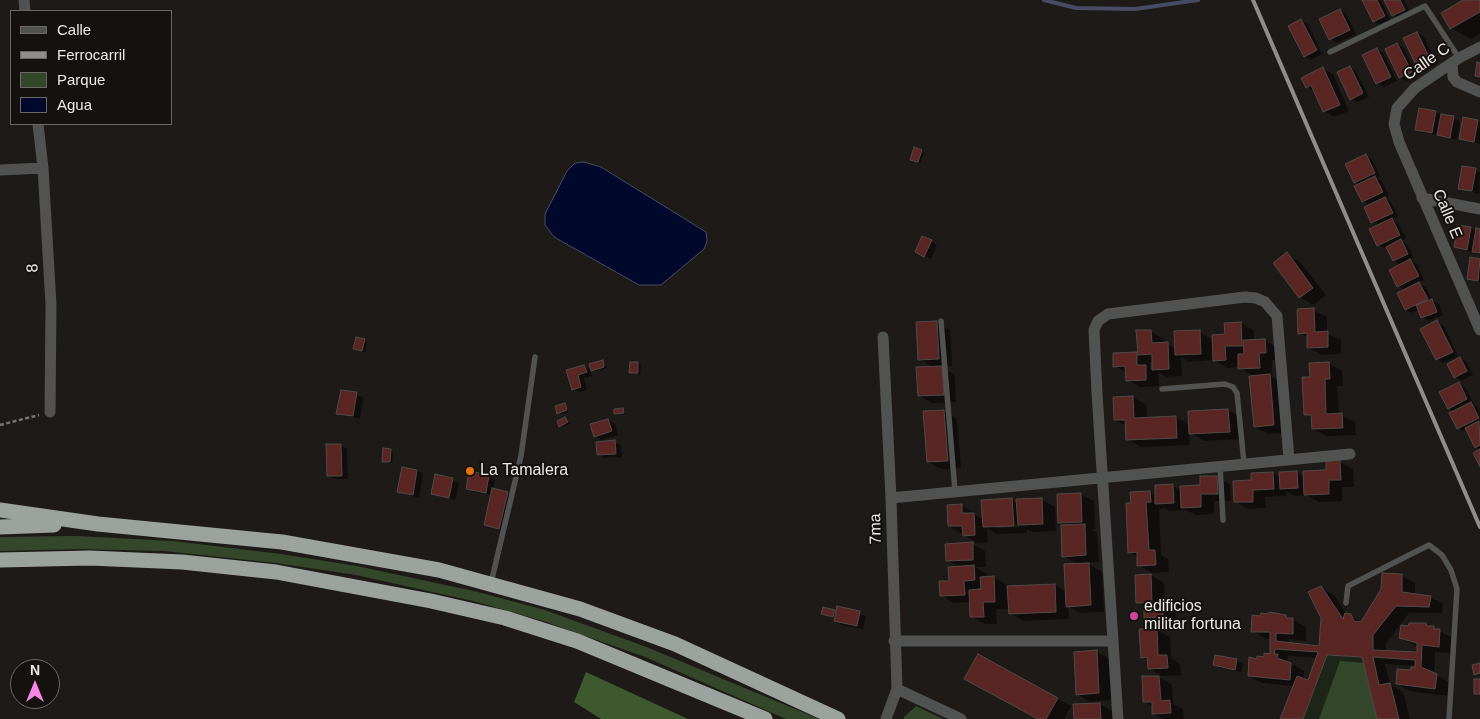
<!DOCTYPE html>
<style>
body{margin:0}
#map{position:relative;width:1480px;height:719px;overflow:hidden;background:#1e1a17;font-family:Helvetica,sans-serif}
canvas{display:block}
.legend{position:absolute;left:10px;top:10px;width:162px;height:115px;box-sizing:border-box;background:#15110e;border:1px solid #6b6765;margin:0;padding:6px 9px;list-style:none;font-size:15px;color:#ece9e7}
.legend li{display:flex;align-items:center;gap:10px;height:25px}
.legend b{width:25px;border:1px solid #6b6765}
.north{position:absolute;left:10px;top:659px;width:50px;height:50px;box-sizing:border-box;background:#15110e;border:1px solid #6b6765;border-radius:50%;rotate:0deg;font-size:14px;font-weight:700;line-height:20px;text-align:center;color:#ece9e7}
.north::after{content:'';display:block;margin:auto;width:18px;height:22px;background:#fa87e6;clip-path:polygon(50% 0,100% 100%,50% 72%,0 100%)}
</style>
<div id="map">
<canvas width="1480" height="719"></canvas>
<ul class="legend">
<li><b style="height:6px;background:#515352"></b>Calle</li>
<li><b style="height:6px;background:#918d8b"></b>Ferrocarril</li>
<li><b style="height:14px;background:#35472b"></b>Parque</li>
<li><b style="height:14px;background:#00082c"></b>Agua</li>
</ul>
<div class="north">N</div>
</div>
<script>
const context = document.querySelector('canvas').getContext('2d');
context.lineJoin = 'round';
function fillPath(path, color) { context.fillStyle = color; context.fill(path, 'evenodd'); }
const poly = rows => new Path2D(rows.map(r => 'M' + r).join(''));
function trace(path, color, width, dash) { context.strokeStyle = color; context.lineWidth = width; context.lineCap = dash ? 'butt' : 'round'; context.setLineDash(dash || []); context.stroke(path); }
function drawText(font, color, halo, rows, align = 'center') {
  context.font = font + ' Helvetica,sans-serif'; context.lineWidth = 4; context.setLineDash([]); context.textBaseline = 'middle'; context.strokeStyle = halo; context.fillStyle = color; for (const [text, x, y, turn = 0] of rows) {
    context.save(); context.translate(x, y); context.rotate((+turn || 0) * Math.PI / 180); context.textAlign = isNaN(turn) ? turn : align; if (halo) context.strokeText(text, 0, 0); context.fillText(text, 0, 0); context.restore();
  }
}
fillPath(poly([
 [77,536,173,541,281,554,357,566,478,592,545,610,649,648,819,719,786,719,645,657,543,621,473,601,356,575,276,563,164,551,78,549,0,551,0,537],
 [1327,655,1362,657,1377,719,1303,719],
 [916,706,943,719,904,719,904,717]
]), '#35472b');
fillPath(poly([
 [586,672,688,719,601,719,574,702]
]), '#3d592d');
const water = poly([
 [584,162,601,167,706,232,707,241,704,249,661,285,639,285,554,237,545,225,545,214,567,171,575,163,584,162]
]);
fillPath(water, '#00082c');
trace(water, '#474c64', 1);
fillPath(poly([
 [1363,0,1381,0,1390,20,1380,25,1374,21],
 [1385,0,1404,0,1410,13,1399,19,1393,15],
 [1465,0,1480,0,1480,34,1471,39,1451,28],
 [1340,10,1346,14,1356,34,1337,43,1330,39,1321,19],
 [1301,21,1308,24,1322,54,1311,60,1305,56],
 [1417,33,1424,37,1437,64,1425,70,1418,67,1405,39],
 [1397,44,1404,48,1417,76,1406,81,1400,77],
 [1377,49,1383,53,1397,81,1384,87,1377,83],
 [1350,67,1356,71,1369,97,1358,102,1351,99],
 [1323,69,1333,74,1349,111,1334,117,1324,111,1316,92,1307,87],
 [1435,112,1460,121,1457,140,1438,135,1423,133,1416,130],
 [1478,121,1480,122,1480,144,1460,138],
 [922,151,924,152,921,163,914,161],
 [1366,156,1372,160,1380,176,1377,178,1382,181,1389,196,1384,198,1391,202,1398,216,1392,219,1398,223,1406,238,1401,241,1407,244,1414,258,1409,260,1417,264,1424,280,1418,283,1426,287,1432,300,1439,304,1443,315,1429,321,1422,317,1419,310,1412,313,1406,310,1398,293,1405,290,1398,286,1401,265,1394,260,1387,247,1385,248,1378,245,1379,225,1372,222,1370,206,1363,201,1360,185,1355,182],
 [1463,167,1480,172,1479,194,1459,188],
 [1471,228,1477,232,1480,230,1480,255,1455,247],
 [931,241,937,245,931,259,923,255],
 [1287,254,1300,262,1326,295,1313,305,1300,297],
 [1471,258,1480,260,1480,283,1468,278],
 [1313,310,1327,317,1327,333,1341,340,1341,354,1322,355,1309,348,1308,338,1300,333],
 [936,322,950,330,952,366,941,366,955,375,956,402,932,403,919,396,934,368,920,359],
 [1437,322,1444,326,1458,356,1443,363,1437,359],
 [1241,323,1254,331,1254,341,1265,340,1278,348,1279,360,1272,360,1272,375,1269,375,1283,383,1287,433,1268,434,1255,427,1254,377,1239,367,1228,368,1213,360,1189,362,1181,357,1182,376,1167,377,1158,372,1159,386,1140,387,1127,380,1127,373,1115,366,1114,355,1139,353,1150,331,1164,339,1164,344,1176,348,1199,332,1213,340,1226,335],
 [1150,362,1153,362,1154,371,1150,369],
 [364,340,367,341,365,352,357,350],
 [1460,358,1467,362,1473,375,1461,381,1455,377],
 [602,361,607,368,595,371,592,370],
 [638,363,641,365,640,374,630,372],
 [1328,363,1342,371,1343,386,1337,386,1339,415,1355,422,1356,435,1327,436,1313,429,1313,419,1305,414,1312,378],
 [584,366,590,370,592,376,584,378,587,390,580,392,573,389,568,371],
 [1459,384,1465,387,1473,403,1471,404,1477,407,1480,413,1480,449,1476,447,1467,430,1464,431,1458,428,1455,412,1448,408],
 [342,391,363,397,360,419,338,413],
 [1133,397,1146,405,1147,419,1176,417,1190,425,1190,412,1228,410,1241,417,1243,439,1204,441,1189,432,1190,445,1141,447,1127,439,1127,426,1115,420],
 [564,404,569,412,561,414,558,413],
 [623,409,626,414,616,414],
 [943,411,957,419,961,468,942,469,928,462],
 [565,418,570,424,563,427,560,426],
 [608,420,615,424,618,435,601,440,595,436],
 [614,442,621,445,622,457,604,458,598,454],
 [340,445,347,449,348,479,335,479,329,476],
 [390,450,393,452,392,463,386,463,383,461],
 [1340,462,1353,469,1354,487,1342,487,1342,501,1319,502,1306,495,1295,496,1286,491,1287,496,1265,497,1266,508,1249,509,1236,502,1253,482,1273,473,1281,478,1297,472,1304,477,1327,471],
 [417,471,423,474,419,498,399,492],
 [470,473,489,476,495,480,493,490,513,496,506,532,485,525,492,495,474,492,468,488],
 [436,475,459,483,455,500,432,493],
 [1216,477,1230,484,1231,501,1214,501,1214,514,1196,515,1186,510,1170,511,1163,507,1163,509,1159,509,1161,555,1168,559,1169,572,1152,573,1139,565,1138,557,1129,552,1132,504,1150,492,1156,496,1173,486,1182,491,1201,486],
 [1081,494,1094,501,1095,529,1091,529,1097,533,1099,562,1087,563,1102,572,1104,612,1081,613,1068,606,1069,619,1023,621,1010,613,1010,609,996,609,997,624,985,624,971,616,971,602,954,603,941,595,959,567,947,560,972,544,985,551,986,567,975,567,987,574,987,577,994,577,1007,585,1007,588,1055,585,1067,592,1079,565,1064,556,1066,526,1059,522],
 [982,587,982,590,977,591,977,588],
 [1041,499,1055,507,1056,531,1032,532,1027,529,1027,533,997,534,987,528,988,542,977,543,949,526,961,505,975,513,973,514,974,534,976,534,975,515,984,520,983,501,1012,500,1018,503],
 [1020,524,1020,527,995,528,995,525],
 [1151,575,1164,583,1165,604,1175,610,1176,624,1159,625,1146,618,1145,607,1137,602],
 [1402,576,1415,583,1415,595,1430,597,1443,604,1442,613,1409,613,1386,643,1386,652,1418,653,1418,647,1400,638,1408,628,1425,624,1453,638,1452,653,1435,652,1434,674,1449,682,1448,696,1410,691,1397,684,1418,666,1385,664,1390,684,1403,692,1410,719,1378,719,1365,663,1340,661,1319,719,1281,719,1294,686,1262,683,1249,676,1258,661,1271,655,1271,639,1266,639,1252,631,1261,617,1286,616,1306,627,1306,641,1289,639,1289,644,1321,647,1321,588,1334,595,1347,615,1362,622],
 [1288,656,1317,658,1309,682,1304,680,1304,671,1287,661],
 [838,608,866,616,863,629,842,625,835,621,836,618,825,615,834,611,837,613],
 [1156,630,1170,637,1171,658,1180,664,1181,675,1162,676,1149,669,1149,661,1142,657],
 [1097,652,1110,659,1112,700,1090,702,1077,694],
 [1236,660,1243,664,1241,672,1221,668,1214,665],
 [1159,677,1172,685,1173,704,1183,709,1184,719,1163,719,1153,713,1153,707,1145,702,1143,678],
 [1057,699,1071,706,1064,719,1040,719],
 [1100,704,1113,712,1113,719,1075,719]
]), '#0007');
trace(poly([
 [1044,0,1076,8,1135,9,1198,0]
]), '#474c64', 4);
const building = poly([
 [1362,0,1377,0,1385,16,1373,22,1362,0],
 [1384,0,1400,0,1405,10,1392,16,1384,0],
 [1463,0,1480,0,1480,12,1450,29,1441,13,1463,0],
 [1340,9,1350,30,1329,40,1319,19,1340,9],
 [1301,19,1317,50,1304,57,1288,26,1301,19],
 [1417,32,1431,61,1417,67,1403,38,1417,32],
 [1397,43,1412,72,1399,78,1385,49,1397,43],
 [1377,48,1391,77,1376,84,1362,55,1377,48],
 [1477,62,1480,63,1480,77,1475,76,1477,62],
 [1350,66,1363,93,1350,100,1337,72,1350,66],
 [1323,67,1340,105,1323,112,1311,85,1306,88,1301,78,1323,67],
 [1419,108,1436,111,1432,133,1415,130,1419,108],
 [1441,114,1454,116,1450,138,1437,135,1441,114],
 [1463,117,1478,120,1474,142,1459,139,1463,117],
 [914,147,922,150,918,162,910,160,914,147],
 [1366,154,1375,173,1354,183,1345,164,1366,154],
 [1462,166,1476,168,1472,191,1458,189,1462,166],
 [1375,176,1383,192,1362,202,1354,186,1375,176],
 [1385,197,1393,213,1371,223,1364,207,1385,197],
 [1392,218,1400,235,1377,246,1369,229,1392,218],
 [1458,225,1471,227,1467,250,1454,247,1458,225],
 [1476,228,1480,229,1480,253,1472,252,1476,228],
 [922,236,932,240,924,257,915,252,922,236],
 [1401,239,1408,254,1393,261,1386,247,1401,239],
 [1287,252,1313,288,1299,298,1273,263,1287,252],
 [1470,257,1480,259,1478,281,1467,279,1470,257],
 [1410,259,1419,276,1397,287,1389,270,1410,259],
 [1419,282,1428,299,1405,310,1397,293,1419,282],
 [1432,299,1437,312,1421,318,1416,305,1432,299],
 [1314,308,1315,332,1328,331,1328,347,1307,348,1307,333,1298,334,1297,309,1314,308],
 [1437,320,1453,352,1436,360,1420,329,1437,320],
 [937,321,939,359,918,360,916,322,937,321],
 [1241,322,1242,346,1225,346,1226,360,1213,361,1212,335,1225,334,1224,323,1241,322],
 [1136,330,1151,330,1152,343,1168,342,1169,369,1152,370,1152,354,1138,355,1136,330],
 [1200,330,1201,354,1175,355,1174,331,1200,330],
 [356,337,365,339,362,351,353,349,356,337],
 [1265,339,1266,353,1259,353,1260,368,1238,369,1238,354,1244,354,1243,340,1265,339],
 [1137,352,1137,365,1146,365,1146,380,1126,381,1125,366,1113,367,1113,353,1137,352],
 [1460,357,1467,371,1454,378,1447,364,1460,357],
 [603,360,604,367,591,371,589,364,603,360],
 [630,362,638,362,638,373,629,373,630,362],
 [1329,362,1330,379,1325,379,1326,414,1342,413,1343,428,1312,429,1311,415,1304,415,1302,377,1310,377,1309,363,1329,362],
 [584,365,587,372,578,375,581,387,572,390,566,370,584,365],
 [942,366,944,395,918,396,916,367,942,366],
 [1270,374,1274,425,1254,427,1249,376,1270,374],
 [1459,382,1467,399,1448,409,1439,392,1459,382],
 [341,390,357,392,353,416,336,414,341,390],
 [1133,396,1134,418,1176,416,1177,438,1126,440,1125,420,1114,420,1113,397,1133,396],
 [1471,402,1479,418,1457,429,1449,413,1471,402],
 [565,403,567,410,557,414,555,406,565,403],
 [623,408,624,413,614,414,614,409,623,408],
 [1228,409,1230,432,1189,434,1188,411,1228,409],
 [944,410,948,461,927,462,923,411,944,410],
 [565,417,568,422,559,427,557,421,565,417],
 [608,419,612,431,594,437,590,424,608,419],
 [1479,421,1480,445,1475,448,1465,428,1479,421],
 [615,440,616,454,597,455,596,442,615,440],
 [326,444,341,444,342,476,327,476,326,444],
 [383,448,391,449,390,462,382,462,383,448],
 [1480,449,1480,467,1473,453,1480,449],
 [1340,460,1341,480,1329,480,1329,494,1304,495,1303,471,1326,470,1326,461,1340,460],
 [402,467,417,470,413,495,397,492,402,467],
 [469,471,489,475,486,493,466,489,469,471],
 [1297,471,1298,488,1280,489,1279,472,1297,471],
 [1273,472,1274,489,1253,490,1253,502,1234,502,1233,481,1251,480,1251,473,1273,472],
 [435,474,453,478,449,498,431,494,435,474],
 [1200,476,1217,476,1218,494,1201,494,1201,507,1181,508,1180,486,1200,485,1200,476],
 [1173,484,1174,503,1155,504,1155,485,1173,484],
 [492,488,508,492,499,529,484,525,492,488],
 [1150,491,1151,502,1146,502,1149,550,1155,550,1156,565,1137,566,1137,552,1128,553,1126,503,1131,503,1130,492,1150,491],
 [1081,493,1082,522,1058,523,1057,494,1081,493],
 [1012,498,1014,526,983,527,981,500,1012,498],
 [1042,498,1043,524,1018,525,1016,499,1042,498],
 [962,504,962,513,974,513,975,535,963,536,962,526,948,526,947,505,962,504],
 [1085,524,1086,555,1062,557,1061,525,1085,524],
 [973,542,973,560,946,561,945,544,973,542],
 [1089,563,1091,605,1066,607,1064,564,1089,563],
 [974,565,975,580,964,581,965,595,940,596,939,581,949,581,948,567,974,565],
 [1382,573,1402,574,1402,592,1431,596,1429,607,1396,606,1373,635,1373,650,1417,652,1417,643,1399,638,1401,625,1408,626,1409,623,1426,623,1427,626,1434,626,1434,629,1440,629,1439,647,1422,645,1421,667,1437,674,1435,689,1396,684,1397,669,1411,670,1411,667,1415,667,1415,660,1373,657,1379,685,1390,683,1399,719,1377,719,1362,657,1327,655,1303,719,1280,719,1297,676,1308,680,1318,652,1275,649,1274,654,1278,654,1277,658,1291,663,1290,680,1248,676,1249,657,1257,659,1257,656,1264,657,1264,653,1270,654,1270,632,1251,632,1252,615,1260,616,1261,613,1268,614,1269,612,1286,615,1287,618,1293,618,1293,634,1276,633,1276,641,1319,646,1321,618,1308,592,1321,586,1343,619,1345,613,1351,614,1354,621,1361,622,1381,589,1382,573],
 [1151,574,1152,602,1162,601,1163,617,1144,618,1144,603,1136,603,1135,575,1151,574],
 [994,576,995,602,983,602,984,617,970,617,969,590,981,589,980,577,994,576],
 [1055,584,1056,612,1009,614,1007,586,1055,584],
 [837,606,860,611,857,626,834,621,837,606],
 [823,607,835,610,833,617,821,614,823,607],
 [1157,628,1158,655,1167,655,1168,668,1148,669,1147,657,1141,658,1139,629,1157,628],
 [1097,650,1099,693,1076,695,1074,652,1097,650],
 [978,654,1058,698,1046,719,1038,719,964,679,978,654],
 [1215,655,1237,659,1235,670,1213,665,1215,655],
 [1480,663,1480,673,1474,675,1472,665,1480,663],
 [1142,676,1159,676,1161,701,1170,700,1171,713,1152,714,1152,702,1143,702,1142,676],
 [1474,679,1480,679,1480,694,1474,694,1474,679],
 [1100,703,1101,719,1074,719,1073,704,1100,703]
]);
fillPath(building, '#592624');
trace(building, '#514a49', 1);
trace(poly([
 [0,425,39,415]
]), '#787572', 2.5, [4, 2.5]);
trace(poly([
 [1330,52,1425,6,1459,58],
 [941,321,955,491],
 [1162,389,1225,384,1233,387,1237,393,1244,463],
 [1220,465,1223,520],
 [491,583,521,456,535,357],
 [1346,603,1348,586,1429,545,1442,555,1451,570,1457,589,1449,719]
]), '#515352', 5.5);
trace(poly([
 [24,0,25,11],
 [1480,47,1459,58,1415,88,1397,108,1394,124,1399,142,1480,330],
 [1452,63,1453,77,1457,82,1480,92],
 [38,124,43,168,51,305,50,412],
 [0,170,43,168],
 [1422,198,1480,209],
 [883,337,891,498,897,689,886,719],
 [891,498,1350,454],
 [894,641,1112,641],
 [897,689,961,719],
 [1118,719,1097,393,1094,330,1098,321,1108,314,1245,297,1256,298,1265,302,1277,316,1289,459]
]), '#515352', 11);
trace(poly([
 [0,510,98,524,282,542,439,570,580,609,675,644,838,719],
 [0,527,54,525],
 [0,560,90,558,182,562,276,572,431,601,505,618,577,641,765,719]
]), '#9ca39f', 15);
trace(poly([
 [1253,0,1480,527]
]), '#918d8b', 4);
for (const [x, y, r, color] of [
 [470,471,5,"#e8710a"],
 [1134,616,5,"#d1479c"]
]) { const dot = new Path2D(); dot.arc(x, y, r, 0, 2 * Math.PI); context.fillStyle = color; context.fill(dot); trace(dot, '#15110e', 2); }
drawText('16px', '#ece9e7', '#15110e', [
 ["Calle C",1427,62,-35],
 ["Calle E",1447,214,67],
 ["8",33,268,-93],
 ["7ma",876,529,-91]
]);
drawText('16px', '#ece9e7', '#15110e', [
 ["La Tamalera",480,471],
 ["edificios",1144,607],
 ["militar fortuna",1144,625]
], 'left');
</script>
